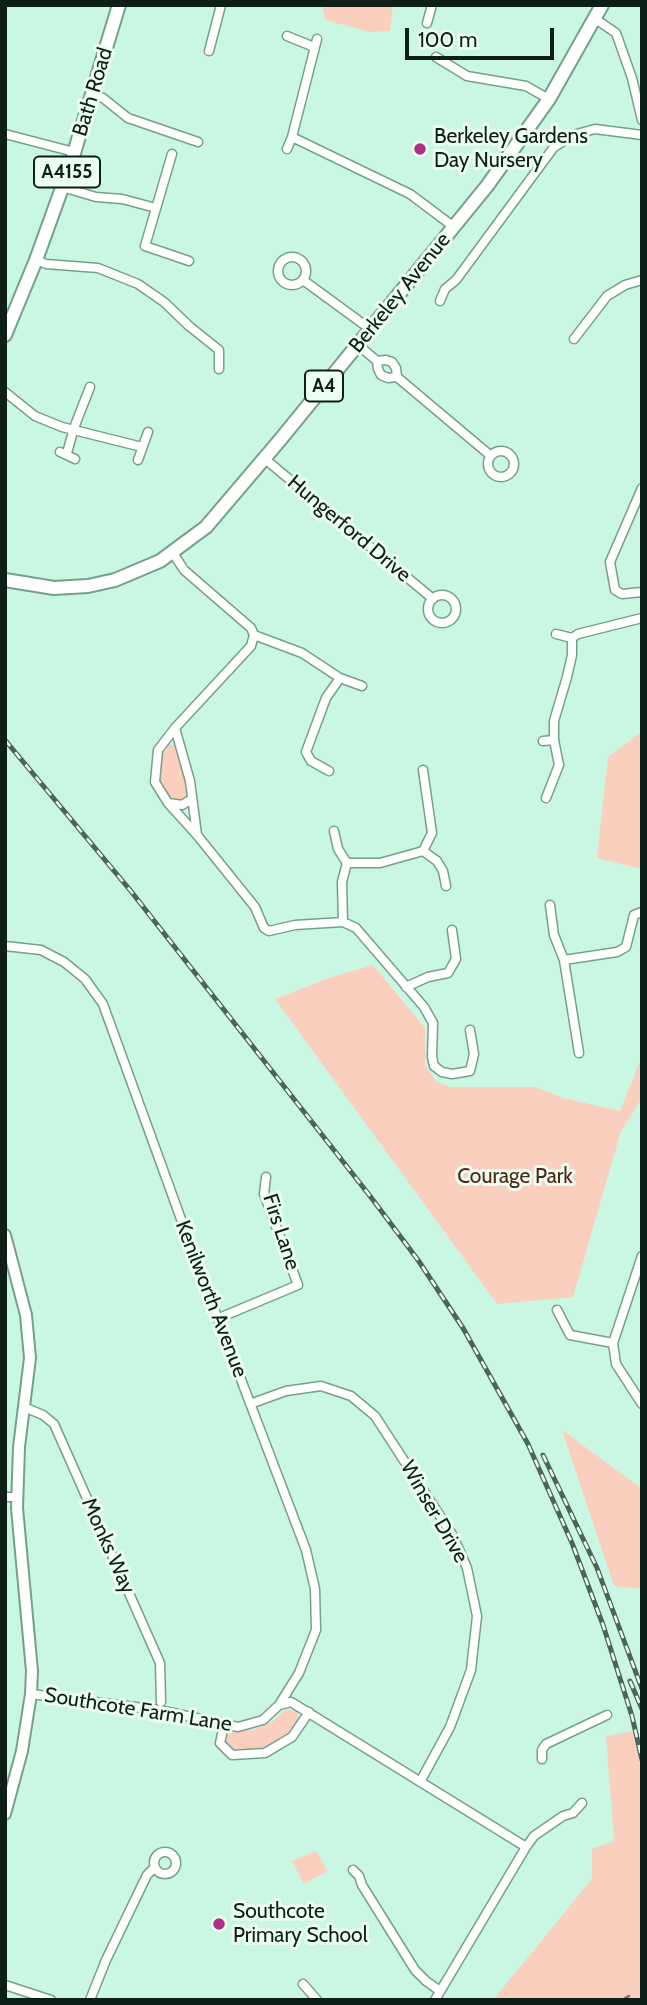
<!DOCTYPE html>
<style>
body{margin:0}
#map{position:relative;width:647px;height:2005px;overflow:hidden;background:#caf7e1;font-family:Cabin,sans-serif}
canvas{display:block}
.frame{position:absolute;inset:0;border:7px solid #0e1f17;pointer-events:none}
.scale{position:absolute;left:405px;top:28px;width:149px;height:32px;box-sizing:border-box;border:4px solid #0e1f17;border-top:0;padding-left:9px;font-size:21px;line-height:24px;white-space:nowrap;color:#0e1f17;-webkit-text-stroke:5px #ecfdf4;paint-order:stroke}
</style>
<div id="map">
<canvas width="647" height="2005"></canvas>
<div class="frame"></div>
<div class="scale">100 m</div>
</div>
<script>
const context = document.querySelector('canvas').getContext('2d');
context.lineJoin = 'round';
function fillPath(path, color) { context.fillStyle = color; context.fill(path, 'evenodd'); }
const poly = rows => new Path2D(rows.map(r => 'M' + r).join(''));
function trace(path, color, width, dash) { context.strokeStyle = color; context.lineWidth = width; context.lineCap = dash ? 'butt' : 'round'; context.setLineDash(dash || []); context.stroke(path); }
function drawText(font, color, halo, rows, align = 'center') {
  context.font = font + ' Cabin,sans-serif'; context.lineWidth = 6; context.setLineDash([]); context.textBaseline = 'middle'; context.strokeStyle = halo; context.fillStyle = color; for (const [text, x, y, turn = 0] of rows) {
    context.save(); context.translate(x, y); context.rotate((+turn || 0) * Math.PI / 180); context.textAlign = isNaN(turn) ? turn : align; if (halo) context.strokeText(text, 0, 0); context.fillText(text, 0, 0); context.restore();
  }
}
fillPath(poly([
 [322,5,393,5,390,31,370,32,325,20],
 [642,731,642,869,597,858,608,757],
 [169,744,177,747,188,795,184,801,176,802,161,786,158,764,162,748],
 [373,965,425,1028,425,1066,437,1082,450,1087,536,1087,563,1098,620,1111,642,1056,642,1098,621,1131,573,1297,497,1304,275,999,332,977],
 [562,1430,642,1489,642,1589,614,1586],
 [286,1709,298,1712,298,1721,281,1740,262,1749,231,1749,224,1741,227,1734,233,1731,254,1730,272,1722],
 [633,1731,642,1765,642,2000,493,2000,592,1879,592,1849,614,1841,606,1736],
 [316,1851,328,1871,304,1884,292,1861]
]), '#fbcfbd');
trace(poly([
 [622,2000,629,1996]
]), '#93527b', 2.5);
const street = poly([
 [594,18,616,33,632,78,642,120],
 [427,23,432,5],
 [287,36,314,47],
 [209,51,221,5],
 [436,57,467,76,526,86,549,99],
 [92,94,103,98,128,118,198,142],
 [5,134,74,152],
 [292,137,410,194,454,227],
 [287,149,292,137,317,39],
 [172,154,145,246,189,261],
 [62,187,96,197,122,199,156,208],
 '278 271a14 14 0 1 1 28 0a14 14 0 1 1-28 0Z',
 [36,260,46,264,98,268,138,284,164,302,189,326,219,350,219,369],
 [303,280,370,329],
 [440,301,445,289,456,280,554,147,573,135,595,129,642,135],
 [574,339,607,296,625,285,642,280],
 [358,345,377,361,378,369,381,375,388,378,397,377,491,456],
 [377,361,386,360,392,362,396,368,397,377],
 [5,392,35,416,62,427,142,447],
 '488 464a13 13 0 1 1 26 0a13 13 0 1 1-26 0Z',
 [60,452,75,459],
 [67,453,74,428,90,387],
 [265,459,433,599],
 [138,460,148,432],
 [642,488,610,562,615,590,622,594,642,592],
 [173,553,184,570,251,628,254,635,302,653,340,678,362,686],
 '428 609a14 14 0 1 1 28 0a14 14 0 1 1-28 0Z',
 [556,634,572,638],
 [254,635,251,646,175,728,158,750,155,782,168,803,197,835,255,907,264,928,269,931,295,925,343,922,356,928,424,1007,433,1023,432,1057,434,1066,442,1072,452,1074,470,1071,474,1054,470,1030],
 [175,728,190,781,197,835],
 [543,741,554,740],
 [329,771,311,761,306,752,326,698,340,678],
 [546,798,559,765,554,740,554,721,567,677,572,655,572,638,578,634,642,618],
 [169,803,182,805,192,799],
 [334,831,338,849,347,863],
 [423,851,437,861,443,871,446,886],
 [550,905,554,935,564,960,579,1053],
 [343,922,342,882,347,863,380,863,423,851,432,833,423,770],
 [5,946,41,950,64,962,85,979,103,1004,202,1277,306,1550,315,1589,316,1630,299,1673,279,1705],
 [564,960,617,952,626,947,634,915,642,912],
 [406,987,428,977,448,973,456,959,452,930],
 [642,1256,613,1343,616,1364,642,1404],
 [557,1310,570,1335,613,1343],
 [219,1318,298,1285,264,1194,266,1177],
 [250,1404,286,1391,321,1386,351,1396,375,1416,453,1536,467,1568,477,1616,471,1670,450,1727,420,1782],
 [26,1408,43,1415,54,1424,160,1663,161,1702],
 [5,1497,17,1497],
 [31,1694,159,1710,238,1727,263,1720,279,1705,291,1702,526,1847,534,1836,563,1816,573,1813,582,1803],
 [224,1725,220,1743,232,1755,265,1753,292,1737,309,1712],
 [542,1759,542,1750,546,1744,607,1715],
 '154 1863a11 11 0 1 1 22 0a11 11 0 1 1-22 0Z',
 [353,1870,359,1876,362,1885,415,1970,426,1981,440,1991],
 [303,1984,317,2000],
 [5,1985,51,2000],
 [90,2000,106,1960,147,1875,155,1867],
 [435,2000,526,1847]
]);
const secondary = poly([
 [5,1235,26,1315,30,1358,19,1447,17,1508,32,1671,31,1694,22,1751,5,1814]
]);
const primary = poly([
 [5,335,36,260,71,163,119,5],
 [5,580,54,588,88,586,115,580,160,561,206,527,280,440,487,186,549,99,602,5]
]);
trace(street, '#76a08c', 11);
trace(secondary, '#76a08c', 14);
trace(primary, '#76a08c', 16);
trace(street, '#fff', 8);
trace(secondary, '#fff', 10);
trace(primary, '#fff', 12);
const rail = poly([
 [5,740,130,890,370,1196,418,1260,463,1328,528,1444,572,1543,603,1625,632,1716,642,1760],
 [543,1455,597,1568,642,1689],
 [630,1681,642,1709]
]);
trace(rail, '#4b6659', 5);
trace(rail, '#ecfdf4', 2.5, [8]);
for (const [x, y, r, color] of [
 [420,149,7,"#ab3083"],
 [219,1924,7,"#ab3083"]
]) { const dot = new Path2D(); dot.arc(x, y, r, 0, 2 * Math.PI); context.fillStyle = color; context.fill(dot); trace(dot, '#ecfdf4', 2.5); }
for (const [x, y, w] of [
 [67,172,66],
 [324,386,38]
]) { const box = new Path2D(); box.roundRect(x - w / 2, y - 15.5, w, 31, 5); context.fillStyle = '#ecfdf4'; context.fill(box); trace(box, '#0e1f17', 2); }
drawText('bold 19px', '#0e1f17', null, [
 ["A4155",67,172],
 ["A4",324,386]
]);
drawText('21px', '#0e1f17', '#ecfdf4', [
 ["Bath Road",93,92,-73],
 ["Berkeley Avenue",400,293,-51],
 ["Hungerford Drive",349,529,40],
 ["Firs Lane",281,1232,72],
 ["Kenilworth Avenue",211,1299,69],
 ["Winser Drive",434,1512,60],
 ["Monks Way",108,1546,66],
 ["Southcote Farm Lane",138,1710,9]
]);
drawText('21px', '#0e1f17', '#ecfdf4', [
 ["Berkeley Gardens",434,137],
 ["Day Nursery",434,161],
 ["Southcote",233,1912],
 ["Primary School",233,1936]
], 'left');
drawText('21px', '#512713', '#ecfdf4', [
 ["Courage Park",515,1177]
]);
</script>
